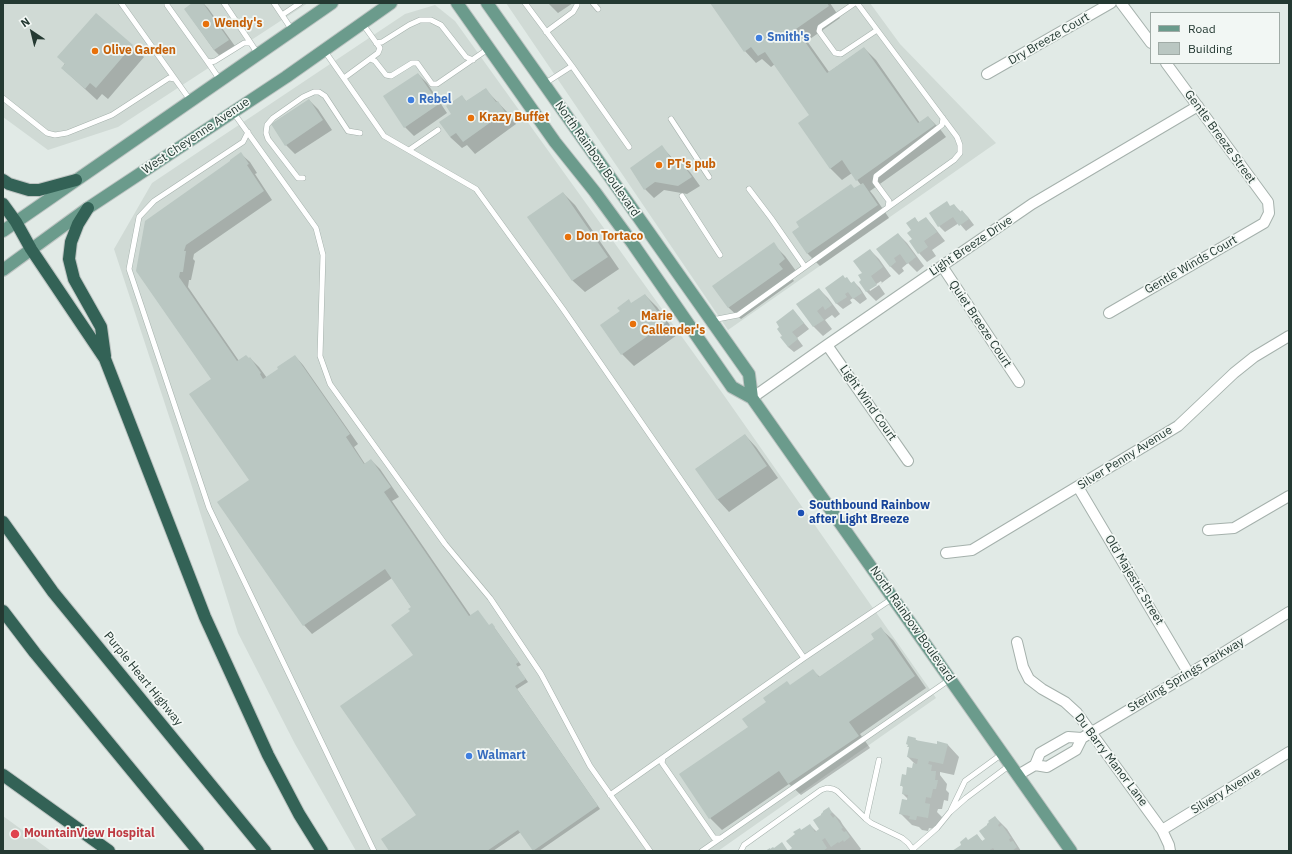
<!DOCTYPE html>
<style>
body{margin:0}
#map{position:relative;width:1292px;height:854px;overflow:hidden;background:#e1eae6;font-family:"IBM Plex Sans",sans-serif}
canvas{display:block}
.frame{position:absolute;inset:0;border:4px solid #243932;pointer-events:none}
.legend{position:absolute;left:1150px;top:12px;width:130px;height:52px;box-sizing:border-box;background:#f2f7f4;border:1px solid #a0aba6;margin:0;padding:5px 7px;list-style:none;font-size:12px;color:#243932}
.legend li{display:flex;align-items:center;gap:8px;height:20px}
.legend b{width:20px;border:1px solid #a0aba6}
.north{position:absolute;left:12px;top:12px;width:40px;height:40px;-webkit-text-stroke:3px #f2f7f4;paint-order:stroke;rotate:325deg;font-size:11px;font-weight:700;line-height:16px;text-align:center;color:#243932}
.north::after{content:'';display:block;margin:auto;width:14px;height:18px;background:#243932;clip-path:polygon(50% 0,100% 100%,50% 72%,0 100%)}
</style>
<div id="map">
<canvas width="1292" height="854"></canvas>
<div class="frame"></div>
<ul class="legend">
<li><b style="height:5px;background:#6b9b8c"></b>Road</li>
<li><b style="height:11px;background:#bac7c2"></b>Building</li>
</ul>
<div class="north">N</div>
</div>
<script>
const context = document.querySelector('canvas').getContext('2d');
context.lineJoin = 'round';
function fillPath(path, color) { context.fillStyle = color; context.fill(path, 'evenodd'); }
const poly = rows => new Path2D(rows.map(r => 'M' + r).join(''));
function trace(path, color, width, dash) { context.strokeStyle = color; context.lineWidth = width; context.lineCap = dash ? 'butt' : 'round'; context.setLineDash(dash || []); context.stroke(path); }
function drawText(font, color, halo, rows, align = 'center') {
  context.font = font + ' "IBM Plex Sans",sans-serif'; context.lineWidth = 3.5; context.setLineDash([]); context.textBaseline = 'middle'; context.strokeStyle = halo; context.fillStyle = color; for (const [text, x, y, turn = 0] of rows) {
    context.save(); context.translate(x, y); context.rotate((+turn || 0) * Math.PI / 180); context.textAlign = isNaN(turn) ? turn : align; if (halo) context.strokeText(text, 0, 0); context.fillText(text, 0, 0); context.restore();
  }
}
fillPath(poly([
 [3,3,308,3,118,127,48,150,3,117],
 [506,3,870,3,900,44,996,143,728,330],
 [435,5,455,21,723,394,936,698,718,851,356,851,295,744,238,633,188,474,114,249,152,183,405,14],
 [3,816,51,851,3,851]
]), '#d0dad5');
fillPath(poly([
 [194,3,203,3,208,8,237,49,223,59,214,50,185,9],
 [548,3,573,3,558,13],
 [711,3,830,3,840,18,807,41,829,72,864,48,876,60,920,123,928,117,940,129,946,137,870,191,874,196,889,218,820,266,808,254,793,232,861,185,852,173,842,180,830,168,811,115,775,64,771,67,762,59,756,63,745,51],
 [96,14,144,57,108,99,102,94,97,100,62,68],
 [418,74,427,83,447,113,414,136,405,127],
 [485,89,509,114,516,124,475,154,467,145,462,148,450,137,452,114,461,96,467,102],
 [309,100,318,109,332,130,295,154,286,145],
 [662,147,676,162,681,163,690,172,700,186,687,194,664,190,654,198,645,189],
 [241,154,250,162,257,173,255,174,272,200,194,254,193,259,195,261,191,280,189,280,188,287,239,361,250,358,259,367,267,378,280,369,295,356,303,365,358,444,354,447,365,464,371,460,380,469,399,497,392,501,471,616,489,626,494,627,496,630,521,665,517,667,528,682,517,689,600,809,539,851,534,850,521,832,493,851,390,851,417,815,414,656,411,612,412,608,392,578,312,634,304,625,212,379,137,271],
 [563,193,575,205,619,269,585,292,573,281,529,217],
 [954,205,961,212,962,211,968,217,974,225,966,231,959,223,945,232,939,226,930,213,951,207],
 [915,218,919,223,926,218,934,227,945,241,932,250,936,256,927,262,919,253,913,239,912,231],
 [898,234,907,243,924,266,917,272,908,263,902,268,904,271,899,275,890,266],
 [773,244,785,256,796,271,790,276,794,281,741,319,729,308,714,286],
 [870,250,879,259,891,276,879,285,885,294,876,301,867,292,860,282,862,280,863,273],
 [881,281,882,283,870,291,869,289],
 [846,278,852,284,854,282,860,288,867,299,860,304,853,298,850,300,852,303,843,309,837,304,826,288],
 [819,289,828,298,840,314,835,318,832,315,825,320,832,329,823,336,814,327,798,305],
 [645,295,657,307,677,335,634,366,622,354,632,304],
 [793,310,809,329,797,338,803,346,794,352,788,347,781,327],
 [745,435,756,447,778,478,729,512,718,500,696,469],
 [881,629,893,640,926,688,860,734,870,748,801,795,789,784,722,830,710,818,749,727,768,702,813,671,820,677,875,639],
 [915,739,919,742,938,745,948,745,959,757,954,775,940,772,940,775,947,784,946,790,949,793,948,801,944,800,942,809,938,809,937,812,942,817,939,830,929,828,928,831,922,830,919,827,912,825,900,813,908,799,903,794,904,788,901,785,906,776,916,765,908,757,910,748,909,747],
 [828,808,840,820,843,825,861,849,859,851,789,851,793,848,802,831,810,825,817,832,821,829],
 [995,817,1007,829,1021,851,954,851,977,835,983,842,987,839,989,825]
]), '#0003');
fillPath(poly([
 [192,3,203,3,229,40,214,50,184,9],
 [710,3,827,3,829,6,796,29,827,73,864,47,918,123,928,116,935,125,856,181,842,160,830,169,798,123,809,115,765,52,758,56,751,47,744,52],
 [96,13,133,45,96,88,90,83,85,89,61,68,65,64,57,57],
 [418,73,439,104,404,128,383,96],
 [486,88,496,102,498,101,505,112,463,142,456,133,450,137,439,122,451,114,446,106,462,95,466,101],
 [309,99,323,120,285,146,271,124],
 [662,145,673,161,681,162,692,177,678,186,655,182,644,190,630,168],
 [241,152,249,164,247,165,264,191,186,245,184,251,186,251,183,272,180,272,179,277,237,361,246,355,249,358,250,357,261,373,260,374,263,379,278,369,277,367,295,355,350,434,346,437,364,464,371,459,391,487,384,492,469,616,478,610,489,625,492,623,495,627,494,627,519,662,516,664,526,679,515,686,598,806,533,851,518,830,487,851,389,851,381,839,416,815,340,706,413,655,391,625,410,611,408,609,411,607,385,569,303,626,217,502,249,480,189,394,211,379,136,271,145,221,230,161,230,160],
 [863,183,878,205,807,254,792,232,799,227,796,222,851,184,854,188],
 [563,192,608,257,572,281,527,217],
 [947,201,950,206,954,204,960,212,962,210,969,219,959,226,953,217,938,227,929,213],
 [915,217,918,222,926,217,937,232,924,241,928,247,918,254,909,241,912,239,907,233,911,230,906,223],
 [898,233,916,257,907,264,900,254,894,258,896,262,890,267,876,249],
 [774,242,785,259,779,264,783,269,728,308,712,286],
 [870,249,883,267,871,276,877,285,866,292,859,282,861,280,858,275,862,273,853,261],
 [843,275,845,278,847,277,851,283,854,281,862,293,853,299,848,292,845,294,847,297,836,304,825,288],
 [819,288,832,305,825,310,823,306,817,311,824,320,813,327,796,304],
 [645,294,666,323,621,355,600,325,620,311,617,308,629,299,631,303],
 [793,309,804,323,792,332,798,339,788,347,780,337,782,336,777,329,779,327,776,322],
 [745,434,767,466,717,500,695,469],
 [881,627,915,676,849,722,859,736,788,784,779,771,709,819,679,774,748,727,742,719,766,702,763,698,787,681,790,685,813,669,819,677,874,639,871,634],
 [908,736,916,738,915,740,937,744,937,741,948,744,943,764,929,761,928,764,932,765,931,771,936,771,935,780,938,780,936,789,933,789,931,798,926,797,925,803,930,804,928,818,917,816,916,820,909,819,910,816,899,814,902,799,907,800,908,795,902,794,903,786,900,786,902,774,906,775,907,767,912,768,913,763,917,764,918,759,907,757,909,747,907,747,908,745,906,744],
 [829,807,832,813,830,814,833,818,835,816,843,828,841,829,844,832,846,831,850,837,844,842,843,840,839,843,838,842,831,847,825,838,822,840,827,848,823,851,765,851,770,848,770,849,773,847,774,848,782,842,788,851,792,848,786,841,795,834,793,832,800,828,801,830,810,824,815,832,819,829,813,820,821,815,821,814,823,812,823,811],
 [995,816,1000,823,998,825,999,827,1002,825,1011,838,1009,839,1010,842,1013,841,1017,847,1012,851,995,851,993,848,988,851,952,851,961,845,960,842,966,837,968,840,977,834,982,841,985,839,979,831,987,825,987,824,989,822,988,821]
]), '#bac7c2');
const lane = poly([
 [121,3,175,79],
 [167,3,167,5,207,61,211,62,215,61,244,43,250,43],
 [224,3,258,54],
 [274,3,292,30],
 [525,3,572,66,629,147],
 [593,3,598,9],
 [855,3,820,27,819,31,835,53,841,54,877,30],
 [282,15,300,3],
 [546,32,573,12,577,5,577,3],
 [376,43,382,42,409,25,420,20,431,20,441,25,466,57,473,60],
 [324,50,384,136,476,189,563,309,804,658],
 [370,59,375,61,386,75,391,76,412,63,417,63,432,84,437,84,488,49],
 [207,61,220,80],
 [344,78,378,53,380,48,362,23],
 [544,84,572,66],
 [3,98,47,133,55,135,67,133,112,115,169,78,175,79,190,100],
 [233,112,316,228,323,255,320,356,330,384,445,544,490,598,541,674,590,766,650,851],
 [671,119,709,177],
 [248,132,243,142,154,201,139,217,129,269,209,508,374,851],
 [409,150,438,130],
 [303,178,298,178,268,139,266,133,267,125,273,118,303,97,314,92,319,92,325,96,348,131,360,133],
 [749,189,771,218,805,267],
 [682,196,720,255],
 [888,207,889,201,875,182,876,176,942,125,943,118],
 [712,320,738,315,954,160,960,153,960,145,957,137,857,3],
 [663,758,662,763,714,838,721,838],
 [610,795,804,658,893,598],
 [951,810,965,781,1002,754],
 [866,819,879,760],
 [913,849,937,828,950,812,966,798,1010,765],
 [702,851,949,680],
 [741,851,744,845,821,790,827,788,833,789,837,791,866,819,871,823,902,838,908,843,914,851]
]);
const street = poly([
 [1121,3,1151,43],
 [987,74,1111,3],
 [942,266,1019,382],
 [1109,313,1264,223,1269,213,1268,202,1166,63],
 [827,345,908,461],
 [752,398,827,345,1032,204,1198,106],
 [1078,487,1189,674],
 [1208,530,1234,528,1289,496],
 [946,553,972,550,1178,426,1234,373,1254,357,1289,336],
 [1017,642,1023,667,1029,679,1042,689,1065,702,1077,713,1162,830,1169,845,1170,851],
 [1035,765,1047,767,1076,750,1082,738,1189,674,1289,612],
 [1018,775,1035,765,1040,753,1068,737,1082,738],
 [1162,830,1289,752]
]);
const primary = poly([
 [457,3,555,142,595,192,633,244,732,387,752,398,1071,851],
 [487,3,749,374,752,398],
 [3,231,332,3],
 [3,270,88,208,286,77,391,3]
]);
const highway = poly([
 [3,180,9,184,29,190,39,190,76,180],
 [3,204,16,222,31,249,105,359,205,617,268,755,299,814,322,851],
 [88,208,78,224,71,242,69,259,74,279,101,327,105,356],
 [3,522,53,592,265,851],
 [3,611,35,653,198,851],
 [3,775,109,851]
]);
trace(lane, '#a5b1ac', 6);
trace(street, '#a5b1ac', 12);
trace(primary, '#bdc4c2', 14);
trace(highway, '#bdc4c2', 14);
trace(lane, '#fff', 5);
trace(street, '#fff', 10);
trace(primary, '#6b9b8c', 12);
trace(highway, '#336256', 12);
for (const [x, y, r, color] of [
 [206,24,4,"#e8710a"],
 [759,38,4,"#3f7fe0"],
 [95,51,4,"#e8710a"],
 [411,100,4,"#3f7fe0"],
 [471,118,4,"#e8710a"],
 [659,165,4,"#e8710a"],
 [568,237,4,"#e8710a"],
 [633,324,4,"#e8710a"],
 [801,513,4,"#1a4fb4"],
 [469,756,4,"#3f7fe0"],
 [15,834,5,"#e0444e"]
]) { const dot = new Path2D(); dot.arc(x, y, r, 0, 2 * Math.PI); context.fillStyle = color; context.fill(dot); trace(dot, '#f2f7f4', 1.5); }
drawText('bold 12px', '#c56008', '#f2f7f4', [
 ["Wendy's",214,24],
 ["Olive Garden",103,51],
 ["Krazy Buffet",479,118],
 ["PT's pub",667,165],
 ["Don Tortaco",576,237],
 ["Marie",641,317],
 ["Callender's",641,331]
], 'left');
drawText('bold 12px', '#366cbe', '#f2f7f4', [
 ["Smith's",767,38],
 ["Rebel",419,100],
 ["Walmart",477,756]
], 'left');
drawText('12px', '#243932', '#f2f7f4', [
 ["Dry Breeze Court",1049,39,-30],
 ["West Cheyenne Avenue",196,136,-34],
 ["Gentle Breeze Street",1220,137,54],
 ["North Rainbow Boulevard",597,159,55],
 ["Light Breeze Drive",971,246,-34],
 ["Gentle Winds Court",1191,265,-30],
 ["Quiet Breeze Court",980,324,56],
 ["Light Wind Court",868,403,55],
 ["Silver Penny Avenue",1125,458,-32],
 ["Old Majestic Street",1134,580,59],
 ["North Rainbow Boulevard",912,624,55],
 ["Sterling Springs Parkway",1186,675,-31],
 ["Purple Heart Highway",143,679,51],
 ["Du Barry Manor Lane",1111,760,53],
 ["Silvery Avenue",1226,791,-31]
]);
drawText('bold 12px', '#164399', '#f2f7f4', [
 ["Southbound Rainbow",809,506],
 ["after Light Breeze",809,520]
], 'left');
drawText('bold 12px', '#be3a42', '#f2f7f4', [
 ["MountainView Hospital",24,834]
], 'left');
</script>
